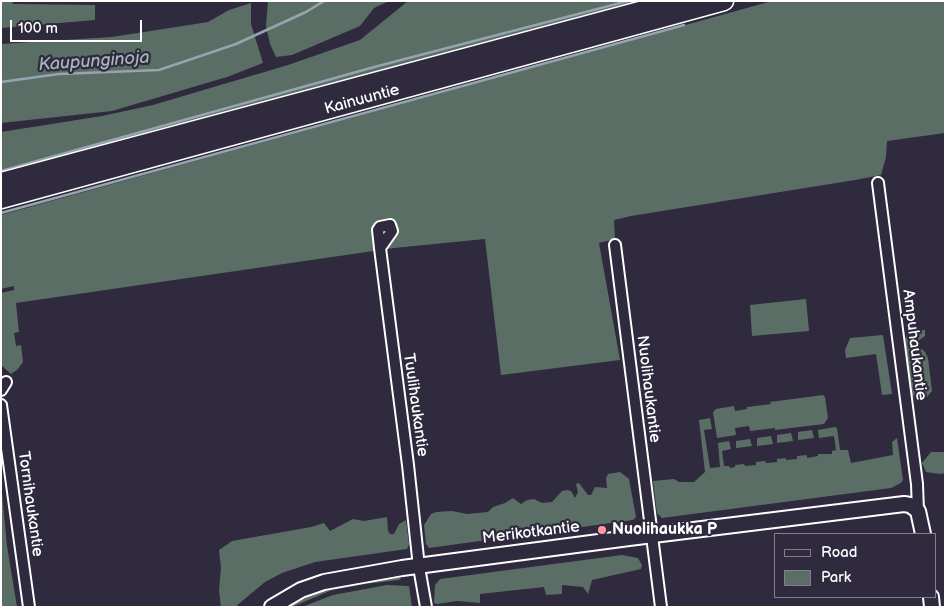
<!DOCTYPE html>
<style>
body{margin:0}
#map{position:relative;width:946px;height:608px;overflow:hidden;background:#2f2a3d;font-family:"Balsamiq Sans",sans-serif}
canvas{display:block}
.frame{position:absolute;inset:0;border:2px solid #fff;pointer-events:none}
.legend{position:absolute;left:774px;top:533px;width:162px;height:65px;box-sizing:border-box;background:#2f2a3d;border:1px solid #827f8b;margin:0;padding:6px 9px;list-style:none;font-size:15px;color:#fff}
.legend li{display:flex;align-items:center;gap:10px;height:25px}
.legend b{width:25px;border:1px solid #827f8b}
.scale{position:absolute;left:10px;top:20px;width:132px;height:22px;box-sizing:border-box;border:2px solid #fff;border-top:0;padding-left:6px;font-size:15px;line-height:18px;white-space:nowrap;color:#fff;-webkit-text-stroke:4px #2f2a3d;paint-order:stroke}
</style>
<div id="map">
<canvas width="946" height="608"></canvas>
<div class="frame"></div>
<ul class="legend">
<li><b style="height:6px;background:#2f2a3d"></b>Road</li>
<li><b style="height:14px;background:#5b6e66"></b>Park</li>
</ul>
<div class="scale">100 m</div>
</div>
<script>
const context = document.querySelector('canvas').getContext('2d');
context.lineJoin = 'round';
function fillPath(path, color) { context.fillStyle = color; context.fill(path, 'evenodd'); }
const poly = rows => new Path2D(rows.map(r => 'M' + r).join(''));
function trace(path, color, width, dash) { context.strokeStyle = color; context.lineWidth = width; context.lineCap = dash ? 'butt' : 'round'; context.setLineDash(dash || []); context.stroke(path); }
function drawText(font, color, halo, rows, align = 'center') {
  context.font = font + ' "Balsamiq Sans",sans-serif'; context.lineWidth = 4.5; context.setLineDash([]); context.textBaseline = 'middle'; context.strokeStyle = halo; context.fillStyle = color; for (const [text, x, y, turn = 0] of rows) {
    context.save(); context.translate(x, y); context.rotate((+turn || 0) * Math.PI / 180); context.textAlign = isNaN(turn) ? turn : align; if (halo) context.strokeText(text, 0, 0); context.fillText(text, 0, 0); context.restore();
  }
}
fillPath(poly([
 [1,1,12,1,13,4,95,5,95,20,1,28],
 [268,1,389,1,374,8,360,26,292,55,276,57,270,44,266,26],
 [408,1,653,1,1,179,1,132,102,116,153,105,288,65,360,40],
 [772,1,945,1,945,133,887,141,886,157,881,175,855,180,631,216,614,220,615,239,599,243,620,360,501,375,485,239,394,248,16,303,19,332,14,333,16,346,21,345,23,362,17,370,11,374,1,365,1,293,14,290,14,286,1,289,1,215],
 [251,3,251,24,263,63,227,77,112,111,1,123,1,44,112,37,208,22,229,10],
 [806,299,809,331,752,336,750,305],
 [919,330,925,330,925,336,918,341,918,345,925,352,928,358,932,391,927,397,915,398,912,395,905,339,909,333],
 [883,335,892,394,882,395,876,354,846,358,845,350,850,338],
 [823,395,825,397,828,418,824,424,775,430,775,428,750,431,749,426,735,428,736,435,717,438,713,412,716,409,734,406,735,411,747,409,747,407,771,404,770,402],
 [710,418,712,429,704,430,710,468,720,467,718,443,729,441,731,449,722,451,724,466,729,466,730,468,735,467,735,465,744,464,745,466,756,465,756,462,765,461,766,463,777,462,777,459,786,458,786,460,797,459,797,456,807,455,807,458,818,456,818,454,832,454,832,451,836,450,834,436,819,438,818,430,835,427,837,428,840,450,848,450,851,463,893,455,892,442,897,438,903,480,901,483,891,488,662,518,657,513,653,481,674,479,679,482,694,482,705,472,699,420],
 [812,430,814,438,798,440,798,432],
 [791,433,793,441,777,443,777,435],
 [771,436,773,444,757,446,757,438],
 [750,439,752,446,736,448,736,441],
 [931,452,945,452,945,473,940,474,926,472,922,463],
 [620,472,629,479,636,517,633,520,429,548,426,544,424,525,431,514,436,512,452,511,467,514,488,512,493,507,505,503,513,498,521,504,527,500,534,499,542,503,552,502,562,491,567,490,571,491,575,498,578,492,576,484,579,483,588,495,591,495,595,487,607,488,606,478,608,474],
 [1,482,7,546,17,607,1,607],
 [387,517,388,531,390,534,394,534,399,524,406,520,409,544,407,549,315,562,282,573,265,582,235,607,221,607,219,590,221,568,219,550,232,541,311,527,324,523,330,531,353,519,364,521],
 [622,555,638,558,642,565,641,569,592,580,588,594,583,587,562,585,562,594,546,595,544,587,480,594,480,603,457,601,437,604,434,603,435,585,440,579],
 [401,575,401,578,399,580,365,584,332,590,292,607,284,607,330,588],
 [387,585,409,586,412,607,302,607,333,595]
]), '#5b6e66');
trace(poly([
 [1,82,59,74,159,70,236,44,306,12,324,1],
 [1,171,378,66,628,1],
 [1,213,684,25]
]), '#96a4af', 2.5);
const minor = poly([
 [878,183,917,484,918,511],
 [615,245,661,607],
 [380,248,378,230,380,227,390,225,392,231,380,248,408,465,419,567,426,607],
 [1,390,6,382],
 [1,405,29,607]
]);
const tertiary = poly([
 [931,597,932,607],
 [272,607,301,590,324,582,402,568,629,538,904,504,910,505,918,511,923,534]
]);
const trunk = poly([
 [1,182,677,1],
 [1,199,724,1]
]);
trace(minor, '#fff', 14);
trace(tertiary, '#fff', 18);
trace(trunk, '#fff', 21);
trace(minor, '#2f2a3d', 10);
trace(tertiary, '#2f2a3d', 14);
trace(trunk, '#2f2a3d', 18);
for (const [x, y, r, color] of [
 [602,530,5,"#ff9aa2"]
]) { const dot = new Path2D(); dot.arc(x, y, r, 0, 2 * Math.PI); context.fillStyle = color; context.fill(dot); trace(dot, '#2f2a3d', 2); }
drawText('16px', '#fff', '#2f2a3d', [
 ["Kainuuntie",362,100,-15],
 ["Ampuhaukantie",914,345,83],
 ["Nuolihaukantie",648,389,83],
 ["Tuulihaukantie",415,405,82],
 ["Tornihaukantie",30,504,82],
 ["Merikotkantie",531,533,-7]
]);
drawText('bold 16px', '#fff', '#2f2a3d', [
 ["Nuolihaukka P",612,530]
], 'left');
drawText('italic 18px', '#a8b4bc', '#2f2a3d', [
 ["Kaupunginoja",94,62,-4]
]);
</script>
